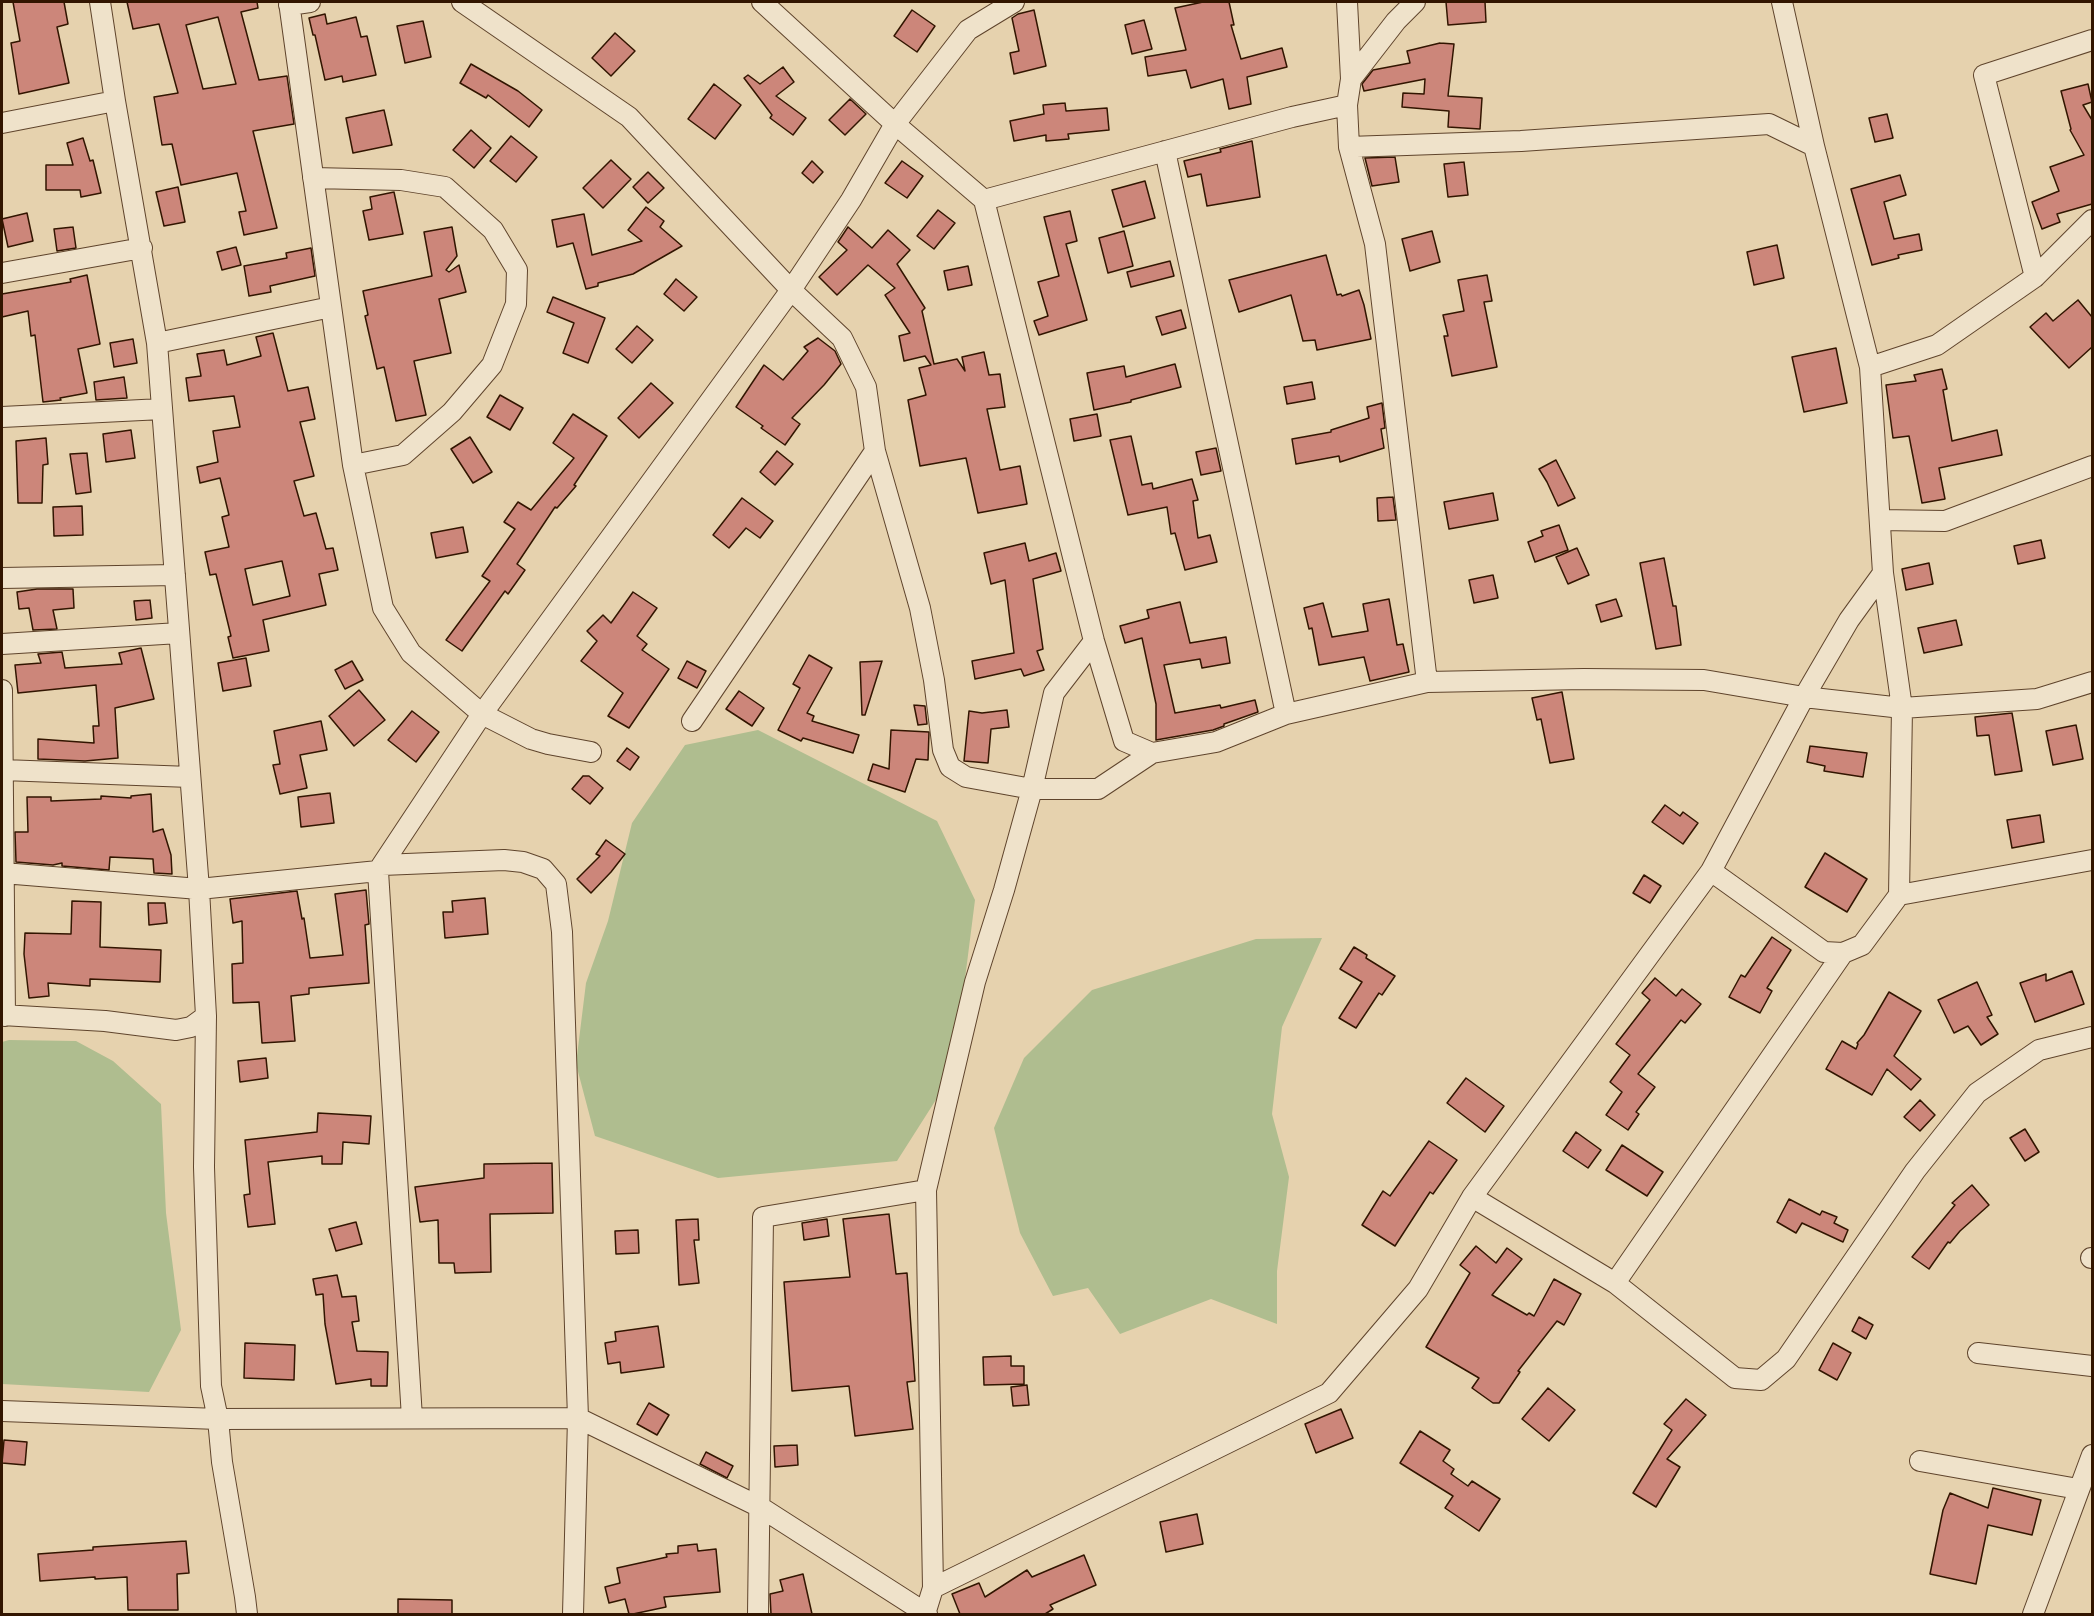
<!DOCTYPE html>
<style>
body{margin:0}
#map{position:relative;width:2094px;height:1616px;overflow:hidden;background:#e6d2ae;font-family:Alegreya,serif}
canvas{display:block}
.frame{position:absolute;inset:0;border:3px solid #321500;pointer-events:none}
</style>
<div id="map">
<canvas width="2094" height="1616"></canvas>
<div class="frame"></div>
</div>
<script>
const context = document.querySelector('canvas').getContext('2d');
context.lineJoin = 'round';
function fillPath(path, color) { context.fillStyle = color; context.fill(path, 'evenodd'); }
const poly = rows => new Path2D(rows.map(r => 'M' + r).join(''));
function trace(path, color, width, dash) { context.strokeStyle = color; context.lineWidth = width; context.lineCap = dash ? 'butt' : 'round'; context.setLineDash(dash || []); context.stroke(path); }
fillPath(poly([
 [758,730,937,821,975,900,953,1073,897,1161,718,1178,595,1136,576,1064,586,983,608,921,632,823,685,745],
 [1322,938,1282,1027,1272,1114,1289,1177,1277,1271,1277,1324,1211,1299,1120,1334,1088,1288,1053,1296,1020,1233,994,1128,1024,1058,1092,990,1256,939],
 [9,1040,76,1041,113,1061,161,1104,166,1213,181,1330,149,1392,2,1384,2,1042]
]), '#afbd8f');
const building = poly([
 [13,2,64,2,68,24,57,27,69,83,19,94,11,43,20,41,13,2],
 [127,2,257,2,258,8,241,12,259,80,287,76,294,124,253,131,277,228,244,235,239,212,246,211,237,173,181,185,172,144,162,145,154,97,178,93,159,24,133,29,127,2],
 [218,17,236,84,203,89,186,25,218,17],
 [1203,2,1229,2,1234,25,1231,25,1241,59,1282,48,1287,67,1247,77,1251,104,1229,109,1223,79,1191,88,1186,70,1148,76,1145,57,1186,50,1175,8,1203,2],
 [1446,2,1485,2,1486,22,1448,25,1446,2],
 [912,10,935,26,917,52,894,36,912,10],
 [1034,10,1046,66,1014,74,1010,53,1019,51,1012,18,1018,14,1034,10],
 [325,14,327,24,356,17,361,37,367,36,376,75,343,82,342,76,325,80,315,35,313,35,309,18,325,14],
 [1144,20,1152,49,1132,54,1125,25,1144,20],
 [423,21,431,57,405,63,397,26,423,21],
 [615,33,635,51,611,76,592,58,615,33],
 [1440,43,1454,44,1448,96,1482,98,1480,129,1448,127,1449,111,1402,107,1403,93,1424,94,1425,79,1364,91,1362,84,1373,70,1410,63,1407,51,1440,43],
 [471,64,518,91,542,110,529,127,488,95,486,98,460,83,471,64],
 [783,67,794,82,776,96,806,118,793,135,770,118,772,115,744,78,748,75,760,84,783,67],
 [714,84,741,105,715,139,688,119,714,84],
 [2088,84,2092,102,2083,105,2092,120,2092,204,2057,214,2060,222,2042,229,2032,202,2059,191,2050,167,2084,155,2070,130,2071,129,2061,91,2088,84],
 [850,99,866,114,845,135,829,120,850,99],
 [1065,103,1066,111,1107,108,1109,130,1068,134,1069,139,1046,141,1046,135,1014,141,1010,121,1044,114,1043,105,1065,103],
 [384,110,392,145,353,153,346,118,384,110],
 [1887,114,1893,138,1875,142,1869,118,1887,114],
 [471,130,491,148,474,168,453,150,471,130],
 [511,136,537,157,516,182,490,161,511,136],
 [83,138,90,161,93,160,101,193,81,197,80,190,46,190,46,165,73,165,67,143,83,138],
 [1252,141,1260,197,1207,206,1201,174,1188,177,1184,161,1221,152,1220,149,1252,141],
 [1395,157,1399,182,1372,186,1365,158,1395,157],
 [611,160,631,179,603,208,583,188,611,160],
 [812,161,823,172,813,183,802,173,812,161],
 [902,161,923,176,907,198,885,183,902,161],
 [1464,162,1468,195,1448,197,1444,164,1464,162],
 [648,172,664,188,648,203,633,187,648,172],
 [1900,175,1906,195,1884,202,1894,239,1919,234,1922,250,1898,255,1899,258,1872,265,1851,189,1900,175],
 [1145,181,1155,218,1123,227,1112,190,1145,181],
 [178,187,185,222,164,226,156,192,178,187],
 [394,192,403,234,369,240,363,211,372,209,370,197,394,192],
 [646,207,664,221,660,227,682,246,633,274,598,283,598,286,586,289,573,243,557,247,552,220,584,214,592,255,642,241,628,230,646,207],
 [938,210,955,223,934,249,917,236,938,210],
 [1070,211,1077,241,1066,244,1087,320,1039,335,1034,321,1048,316,1038,282,1059,276,1044,217,1070,211],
 [27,213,33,241,8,247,2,219,27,213],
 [73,227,76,248,57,251,54,229,73,227],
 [452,227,457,256,446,270,449,272,459,265,466,292,439,299,451,353,414,361,426,415,396,421,384,367,377,369,365,316,368,315,363,291,432,276,424,232,452,227],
 [848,227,872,248,888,230,910,250,897,264,925,308,922,311,934,364,957,359,965,371,962,357,984,352,989,375,1000,374,1005,407,987,409,1000,470,1020,466,1027,504,978,513,966,458,920,466,908,400,926,395,919,368,931,365,925,356,904,361,899,336,910,333,885,295,895,288,868,265,837,295,819,277,847,250,838,242,848,227],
 [1124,231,1133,266,1108,273,1099,238,1124,231],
 [1432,231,1440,262,1410,271,1402,239,1432,231],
 [1777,245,1784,278,1754,285,1747,252,1777,245],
 [236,247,241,265,222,270,217,252,236,247],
 [311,248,315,276,270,286,271,292,249,296,244,266,287,258,286,253,311,248],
 [1326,255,1337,295,1341,294,1342,296,1359,290,1364,305,1371,339,1317,350,1315,340,1303,341,1291,295,1239,312,1229,280,1326,255],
 [1170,261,1174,276,1131,287,1127,272,1170,261],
 [968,266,972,285,948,290,944,271,968,266],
 [87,275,100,344,78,349,87,393,60,398,61,400,43,402,35,335,31,336,28,311,2,317,2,294,71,282,70,279,87,275],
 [1487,275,1492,301,1484,302,1497,367,1452,376,1444,336,1448,336,1443,315,1464,311,1458,280,1487,275],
 [676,279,697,297,684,311,664,294,676,279],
 [553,297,605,318,588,363,563,353,574,323,547,312,553,297],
 [2078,300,2092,317,2092,347,2069,368,2030,327,2046,313,2053,321,2078,300],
 [1181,310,1186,328,1162,335,1156,317,1181,310],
 [637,326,653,340,632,363,616,349,637,326],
 [273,333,288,391,308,387,315,419,300,422,314,476,294,481,304,516,316,513,326,549,333,548,338,570,319,574,326,605,263,620,269,651,233,658,228,637,231,636,216,574,210,575,205,552,229,547,222,517,229,515,220,478,200,483,197,467,218,462,213,431,240,427,234,396,189,401,186,378,201,376,197,354,224,350,227,365,261,356,256,337,273,333],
 [282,561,290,596,253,605,245,569,282,561],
 [818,338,835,351,841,364,824,385,792,418,800,424,785,445,761,428,763,426,736,407,764,365,783,380,808,351,804,347,818,338],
 [133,339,137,363,114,367,110,343,133,339],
 [1836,348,1847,403,1804,412,1792,357,1836,348],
 [1175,364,1181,387,1131,400,1131,402,1094,410,1087,373,1124,366,1126,377,1175,364],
 [1942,369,1947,389,1943,390,1952,441,1997,430,2002,455,1939,468,1945,499,1922,503,1909,436,1893,438,1886,385,1916,381,1914,375,1942,369],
 [124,377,127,398,96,400,94,382,124,377],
 [1312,382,1315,399,1287,404,1284,387,1312,382],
 [651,383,673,403,639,438,618,418,651,383],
 [500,395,523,408,510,430,487,417,500,395],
 [1382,403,1385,428,1381,429,1384,448,1340,462,1339,456,1296,464,1292,439,1331,432,1331,430,1369,418,1367,407,1382,403],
 [573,414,607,436,574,485,576,486,557,508,555,507,517,564,525,570,508,594,505,591,462,651,446,640,490,581,482,576,515,529,504,522,518,502,531,510,574,458,553,443,573,414],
 [1097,414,1101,436,1074,441,1070,419,1097,414],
 [131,430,135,458,106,462,103,434,131,430],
 [1131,436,1142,485,1152,483,1153,489,1192,479,1198,500,1193,501,1198,538,1210,535,1217,562,1185,570,1175,533,1171,534,1167,507,1128,515,1110,440,1131,436],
 [470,437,492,472,473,483,451,449,470,437],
 [46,438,48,464,43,465,42,503,18,503,16,441,46,438],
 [1216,448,1221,471,1201,475,1196,452,1216,448],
 [777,451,793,464,775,485,760,472,777,451],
 [87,453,91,492,76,494,70,454,87,453],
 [1556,460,1575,498,1558,506,1547,482,1539,469,1556,460],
 [1493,493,1498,520,1449,529,1444,502,1493,493],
 [1393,497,1396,520,1378,521,1377,498,1393,497],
 [742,498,773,521,760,538,746,528,729,548,713,535,742,498],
 [82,506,83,535,54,536,53,507,82,506],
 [1559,525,1568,550,1535,562,1528,542,1543,536,1541,531,1559,525],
 [463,527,468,552,436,558,431,533,463,527],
 [2041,540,2045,558,2018,564,2014,546,2041,540],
 [1025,543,1029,561,1056,553,1061,571,1033,579,1043,649,1037,651,1044,670,1024,676,1021,669,975,679,972,661,1014,653,1005,580,991,584,984,553,1025,543],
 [1577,548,1589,575,1568,584,1556,557,1577,548],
 [1664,558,1673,606,1676,606,1681,645,1656,649,1640,563,1664,558],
 [1929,563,1933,584,1906,590,1902,569,1929,563],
 [1493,575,1498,598,1474,603,1469,580,1493,575],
 [37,589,73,589,74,608,53,610,57,629,33,630,29,608,19,609,17,592,37,589],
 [633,592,657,608,637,636,647,644,642,650,669,669,629,728,608,716,623,693,581,661,597,641,587,631,603,615,611,623,633,592],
 [1389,599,1397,645,1403,644,1409,672,1370,681,1364,657,1319,665,1312,628,1309,629,1304,608,1323,603,1332,637,1368,631,1363,604,1389,599],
 [1616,599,1622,616,1601,622,1596,605,1616,599],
 [150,600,152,618,136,620,134,601,150,600],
 [1180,602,1190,643,1226,637,1230,663,1202,668,1200,659,1164,665,1175,713,1220,705,1221,708,1255,700,1258,712,1224,724,1224,726,1213,730,1156,740,1156,704,1142,638,1125,643,1120,626,1149,618,1147,610,1180,602],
 [1956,620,1962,645,1924,653,1918,628,1956,620],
 [141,648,154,699,115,708,118,758,85,761,38,759,38,739,94,743,93,726,99,726,96,685,18,693,15,665,41,663,38,654,62,652,65,668,122,664,119,653,141,648],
 [809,655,832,668,807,713,814,716,812,721,859,735,853,753,803,738,801,741,778,730,800,688,793,684,809,655],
 [246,658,251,686,223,691,218,663,246,658],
 [352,661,363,680,345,689,335,670,352,661],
 [687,661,706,671,697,688,678,678,687,661],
 [882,661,865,715,862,715,860,662,882,661],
 [359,690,385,720,354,746,329,716,359,690],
 [739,691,764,708,752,726,726,709,739,691],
 [1562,692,1574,759,1550,763,1541,719,1537,720,1532,698,1562,692],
 [914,705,925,706,927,724,918,725,914,705],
 [1007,710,1009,727,991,729,988,763,964,761,969,711,982,713,1007,710],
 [412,711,439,732,416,762,388,740,412,711],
 [2012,713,2022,771,1995,775,1989,735,1977,736,1975,717,2012,713],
 [321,721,327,750,300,755,307,788,280,794,273,765,280,764,274,731,321,721],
 [2076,725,2083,759,2053,765,2046,731,2076,725],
 [891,730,929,732,928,760,916,759,905,792,868,780,873,764,889,769,891,730],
 [1810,746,1867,753,1863,777,1824,771,1825,766,1807,762,1810,746],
 [627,748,639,757,630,770,617,761,627,748],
 [583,776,589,776,603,788,590,804,572,789,583,776],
 [330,793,334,823,301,827,298,797,330,793],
 [151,794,153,832,163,829,171,855,172,874,154,873,153,859,110,857,109,870,62,866,62,863,53,865,16,862,15,832,28,832,27,797,51,797,51,801,101,799,101,796,131,798,131,796,151,794],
 [1665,805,1680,816,1683,812,1698,823,1683,844,1652,822,1665,805],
 [2040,815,2044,842,2012,848,2007,820,2040,815],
 [606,840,625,854,611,872,591,893,577,879,600,856,596,854,606,840],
 [1825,853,1867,879,1847,912,1805,887,1825,853],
 [1644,875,1661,886,1650,903,1633,893,1644,875],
 [366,890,369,924,365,925,369,983,309,988,309,994,291,996,295,1041,262,1043,259,1002,233,1003,232,964,243,963,242,921,233,923,230,899,297,891,302,919,304,918,310,958,343,955,335,894,366,890],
 [485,898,488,934,445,938,443,912,453,912,452,901,485,898],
 [72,901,101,902,100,947,161,950,160,982,90,979,90,986,48,983,49,996,29,998,24,954,25,933,71,934,72,901],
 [148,903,165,903,167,923,149,925,148,903],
 [1772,937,1791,950,1767,988,1772,991,1760,1013,1729,997,1741,975,1745,977,1772,937],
 [1354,947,1367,955,1366,958,1395,976,1382,995,1379,993,1356,1028,1339,1018,1362,982,1340,969,1354,947],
 [2072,971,2084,1004,2035,1022,2020,983,2046,974,2046,981,2072,971],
 [1655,978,1676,996,1682,989,1701,1004,1685,1023,1681,1020,1638,1074,1655,1087,1636,1112,1639,1114,1628,1130,1606,1115,1622,1092,1610,1082,1630,1055,1616,1044,1650,1000,1642,993,1655,978],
 [1977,982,1992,1015,1987,1017,1998,1034,1981,1045,1968,1026,1954,1033,1938,1000,1977,982],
 [1889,992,1921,1011,1894,1056,1921,1079,1911,1090,1887,1069,1872,1095,1826,1069,1842,1041,1856,1049,1858,1044,1857,1043,1864,1035,1889,992],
 [266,1058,268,1078,240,1082,238,1061,266,1058],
 [1466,1078,1504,1106,1485,1132,1447,1103,1466,1078],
 [1920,1100,1935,1115,1920,1131,1904,1117,1920,1100],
 [318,1113,371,1116,369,1144,343,1142,342,1164,322,1164,322,1156,268,1162,275,1224,248,1227,244,1195,250,1194,245,1140,317,1132,318,1113],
 [2025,1129,2039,1152,2025,1161,2010,1138,2025,1129],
 [1576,1132,1601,1150,1588,1168,1563,1151,1576,1132],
 [1429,1141,1457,1160,1433,1194,1430,1192,1395,1246,1362,1225,1383,1191,1390,1196,1429,1141],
 [1622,1145,1663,1172,1647,1196,1606,1170,1622,1145],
 [552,1163,553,1213,490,1214,491,1272,455,1273,454,1263,439,1263,438,1220,420,1222,415,1187,484,1178,484,1164,552,1163],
 [1972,1185,1989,1205,1960,1231,1950,1243,1948,1242,1929,1269,1912,1257,1955,1205,1952,1203,1972,1185],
 [1789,1199,1820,1215,1822,1211,1837,1217,1834,1223,1848,1230,1843,1242,1802,1223,1796,1233,1777,1222,1789,1199],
 [889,1214,896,1274,907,1273,915,1381,907,1382,913,1429,855,1436,849,1386,792,1391,784,1282,850,1277,843,1219,889,1214],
 [698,1219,699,1240,694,1240,699,1283,679,1285,676,1220,698,1219],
 [827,1219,829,1236,804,1240,802,1223,827,1219],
 [356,1222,362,1244,336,1251,329,1229,356,1222],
 [638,1230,639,1253,616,1254,615,1231,638,1230],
 [1476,1246,1496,1263,1507,1248,1522,1259,1492,1295,1527,1315,1529,1313,1534,1316,1554,1279,1581,1294,1564,1325,1557,1321,1518,1371,1520,1372,1499,1403,1493,1403,1472,1388,1479,1378,1426,1347,1470,1273,1460,1265,1476,1246],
 [337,1275,342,1297,356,1296,359,1321,352,1322,357,1351,388,1352,387,1386,371,1386,371,1379,336,1384,325,1324,323,1294,316,1295,313,1279,337,1275],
 [1859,1317,1873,1325,1866,1339,1852,1331,1859,1317],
 [658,1326,664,1367,621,1373,620,1362,608,1364,605,1343,616,1341,615,1332,658,1326],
 [245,1343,295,1345,294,1380,244,1378,245,1343],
 [1833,1343,1851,1353,1837,1380,1819,1370,1833,1343],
 [1011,1356,1011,1366,1024,1366,1024,1384,984,1385,983,1357,1011,1356],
 [1027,1385,1029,1405,1013,1406,1011,1387,1027,1385],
 [1548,1388,1575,1410,1549,1441,1522,1419,1548,1388],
 [1686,1399,1706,1415,1667,1459,1680,1467,1656,1507,1633,1493,1672,1430,1664,1424,1686,1399],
 [649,1403,669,1415,657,1435,637,1424,649,1403],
 [1341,1409,1353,1438,1316,1453,1305,1424,1341,1409],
 [1420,1431,1450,1450,1443,1461,1454,1469,1451,1474,1468,1486,1472,1481,1500,1499,1479,1531,1445,1508,1453,1496,1400,1463,1420,1431],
 [4,1440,27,1442,25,1465,2,1463,4,1440],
 [797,1445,798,1465,775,1467,774,1446,797,1445],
 [706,1452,733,1466,727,1478,700,1464,706,1452],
 [1993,1488,2041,1500,2032,1535,1988,1525,1976,1584,1930,1574,1943,1510,1950,1493,1988,1508,1993,1488],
 [1197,1514,1203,1544,1166,1552,1160,1522,1197,1514],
 [186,1541,189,1573,177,1574,178,1610,128,1610,127,1577,95,1579,95,1577,40,1581,38,1554,93,1550,93,1547,186,1541],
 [697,1544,698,1551,716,1549,720,1592,664,1597,666,1607,633,1614,629,1614,625,1599,609,1603,605,1587,620,1583,617,1568,667,1557,666,1554,678,1553,678,1546,697,1544],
 [1084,1555,1096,1585,1050,1605,1053,1609,1045,1614,960,1614,952,1594,979,1583,985,1597,1027,1570,1032,1577,1084,1555],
 [803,1574,812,1614,771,1614,770,1594,783,1591,780,1580,803,1574],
 [398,1599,452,1600,452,1614,398,1614,398,1599]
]);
fillPath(building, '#cc867a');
trace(building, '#321500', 1.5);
const minor = poly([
 [100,2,115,101,157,343,199,889,206,1016,204,1167,211,1386,218,1419,578,1418,760,1507,927,1614],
 [289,2,353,465,383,608,411,653,482,714,531,739,548,744,591,752],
 [462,2,629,117,791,290,842,338,866,387,875,451,920,608,934,680,943,750,950,767,966,777,1032,789,1004,890,975,982,926,1190,933,1588,925,1614],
 [762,2,895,124,984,200,1094,641,1124,741,1152,753,1216,742,1286,714,1427,682,1584,679,1704,680,1804,697,1902,708,2037,699,2092,682],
 [1782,2,1814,146],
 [289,5,310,2],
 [1351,79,1396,21,1415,2],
 [1347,105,1349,147,1375,244,1427,682],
 [2,123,115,101],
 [1349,147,1521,141,1769,124,1814,146,1870,367,1883,573,1902,708,1899,895],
 [1165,151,1286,714],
 [313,178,401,180,445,187,493,230,517,270,516,304,492,365,452,412,403,455,353,465],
 [984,200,1292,117,1347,105,1351,79,1347,2],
 [2,273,142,248],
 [2035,277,1984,75,2092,40],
 [157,343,331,307],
 [1870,367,1937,345,2035,277,2092,220],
 [2,417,162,409],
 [1880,520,1945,521,2092,466],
 [2,578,175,575],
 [1094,641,1054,693,1032,789,1098,789,1152,753],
 [2,644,179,633],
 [2,690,5,1016],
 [692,721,875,451],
 [3,770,190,777],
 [382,865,504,860,523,862,543,869,556,884,562,932,578,1418,573,1614],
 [378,871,412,1418],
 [1711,871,1824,952,1843,953,1862,945,1899,895,2092,860],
 [3,873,199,889,378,871,482,714,791,290,851,200,895,124,968,30,1014,2],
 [2,1015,105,1021,176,1030,191,1027,206,1016],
 [1472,1197,1615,1283,1735,1378,1761,1380,1786,1359,1915,1171,1977,1093,2039,1050,2092,1037],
 [2091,1258,2092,1258],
 [1615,1283,1843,953],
 [1978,1353,2092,1366],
 [2,1411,218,1419,222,1462,245,1597,247,1614],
 [1920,1461,2078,1489],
 [933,1588,1329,1393,1418,1289,1472,1197,1711,871,1804,697,1849,620,1883,573],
 [758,1614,763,1217,926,1190],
 [2033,1614,2092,1455]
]);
trace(minor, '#5f442c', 22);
trace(minor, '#efe2ca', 20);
</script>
